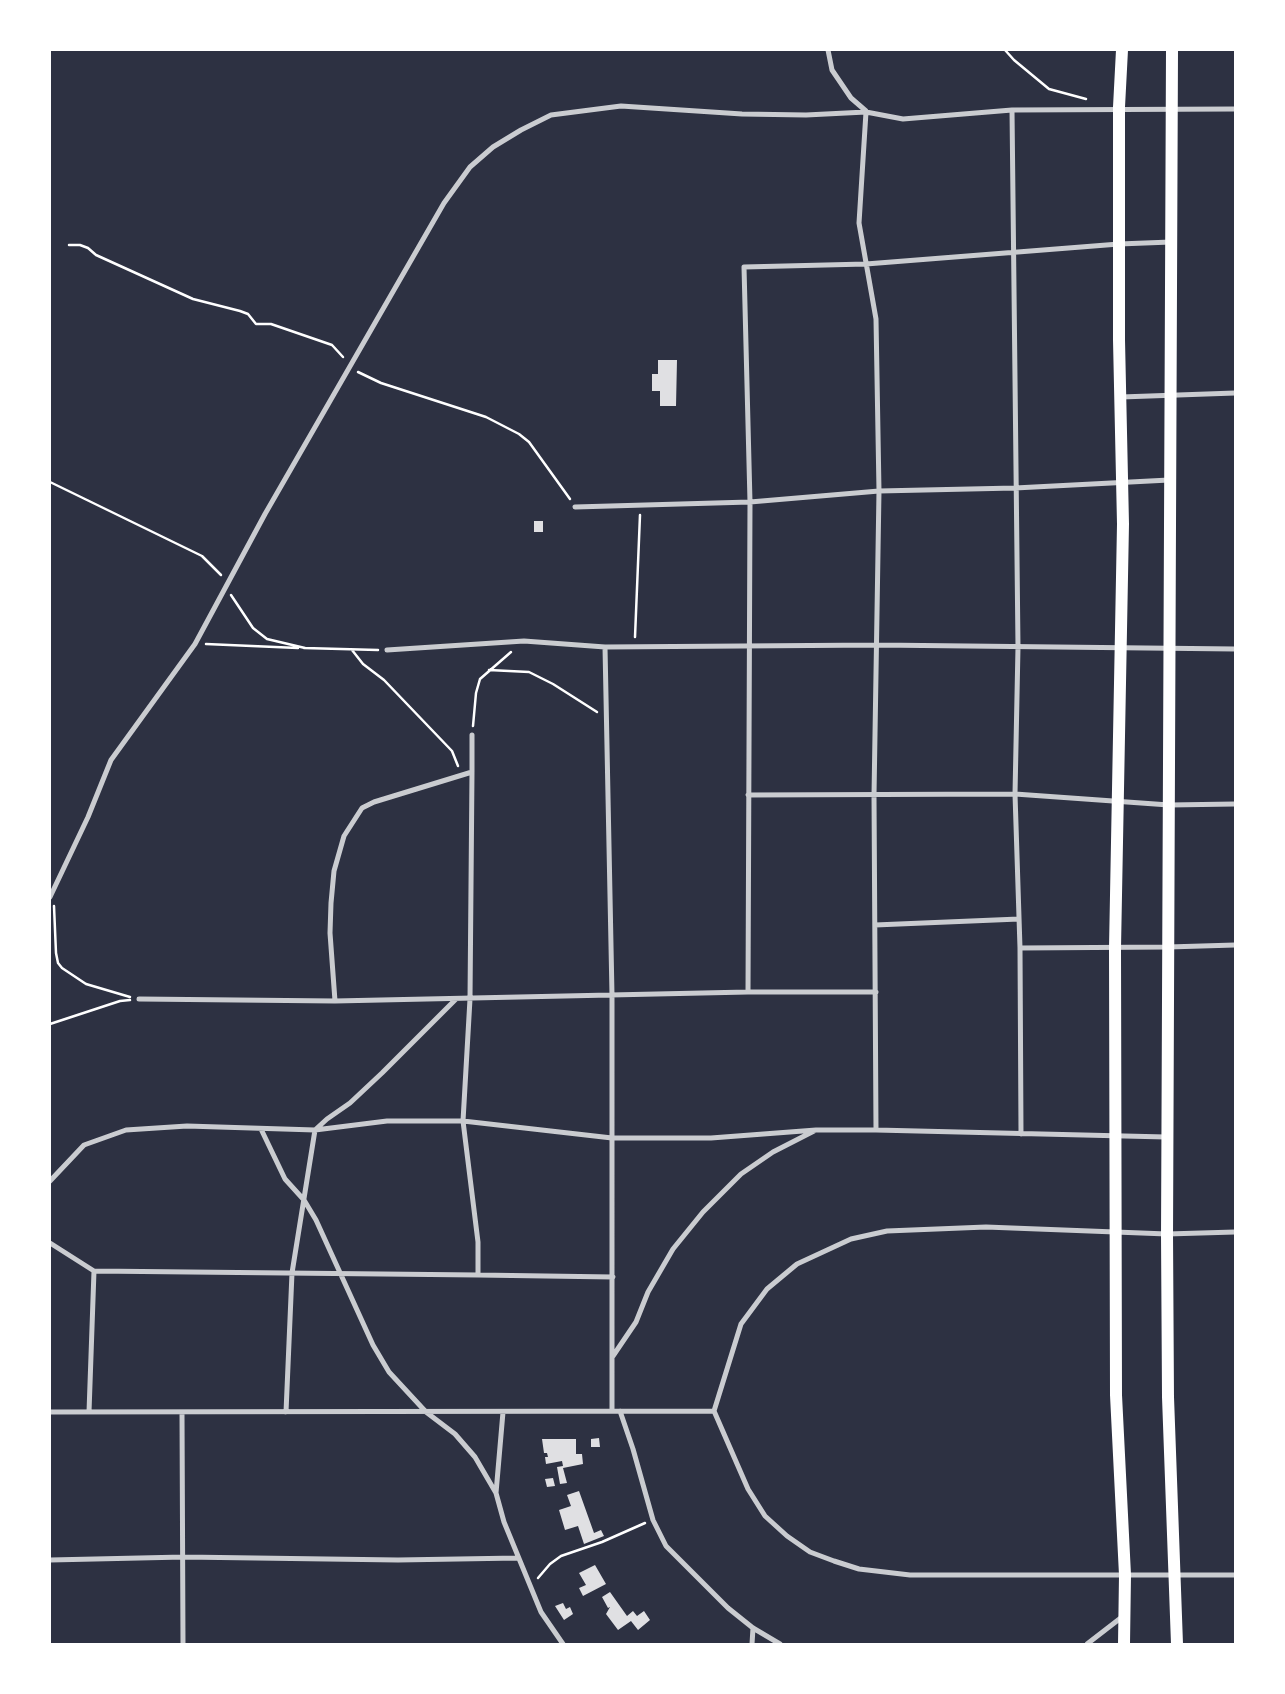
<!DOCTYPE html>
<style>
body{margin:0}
#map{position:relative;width:1285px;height:1694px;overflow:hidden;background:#2d3142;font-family:"Public Sans",sans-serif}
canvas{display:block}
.frame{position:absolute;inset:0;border:51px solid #fff;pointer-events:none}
</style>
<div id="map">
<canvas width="1285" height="1694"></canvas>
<div class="frame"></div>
</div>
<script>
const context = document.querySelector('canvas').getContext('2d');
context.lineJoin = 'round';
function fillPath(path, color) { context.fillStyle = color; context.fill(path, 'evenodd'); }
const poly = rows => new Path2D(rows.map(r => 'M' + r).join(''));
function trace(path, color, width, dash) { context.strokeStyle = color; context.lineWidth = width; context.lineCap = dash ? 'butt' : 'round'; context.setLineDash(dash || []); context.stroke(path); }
fillPath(poly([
 [658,360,677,360,676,406,660,406,660,391,652,391,652,374,658,374],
 [534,521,543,521,543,532,534,532],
 [599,1438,600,1447,591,1447,591,1439],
 [542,1439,576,1439,576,1454,582,1454,583,1464,563,1468,567,1483,560,1484,557,1467,563,1466,562,1461,546,1464,545,1457,548,1457,547,1453,544,1453],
 [553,1478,555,1486,547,1487,545,1479],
 [579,1491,594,1533,601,1530,604,1536,584,1544,578,1526,565,1530,559,1510,571,1506,567,1495],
 [595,1565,606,1584,583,1596,579,1588,586,1585,579,1573],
 [610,1592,627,1616,633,1611,637,1616,644,1611,650,1620,638,1630,631,1621,618,1630,606,1614,610,1607,608,1608,602,1597],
 [563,1603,566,1609,570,1607,573,1614,564,1620,555,1606]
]), '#e0e0e3');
trace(poly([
 [1005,50,1014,60,1049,89,1086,99],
 [69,245,80,245,88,248,96,255,193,299,240,311,248,314,256,324,271,324,332,345,343,357],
 [358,372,381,383,486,417,519,434,529,442,570,499],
 [50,482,202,556,221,575],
 [231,595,253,628,267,639,305,648],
 [635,637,640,515],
 [206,644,298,648],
 [304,648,378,650],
 [352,650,363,664,384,680,452,751,458,766],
 [489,670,529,672,553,684,597,712],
 [473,726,476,693,480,679,511,652],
 [54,906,56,953,58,963,62,968,86,984,130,997],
 [50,1024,120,1001,130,1000],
 [538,1578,550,1564,561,1556,602,1542,645,1523]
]), '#fff', 2.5);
trace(poly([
 [828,50,832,70,851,98,866,111],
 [1012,110,1018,647,1015,794,1020,948,1021,1134],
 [866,112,859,223,876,319,879,491,874,795,876,1130],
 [1121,397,1235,393],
 [575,507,750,502,879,491,1015,488,1169,480],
 [605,647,612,995,612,1411],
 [387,650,524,641,605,647,878,645,1235,649],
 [472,772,472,735],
 [748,795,1015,794,1169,805,1235,804],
 [50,897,88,817,111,760,195,644,265,514,444,203,470,167,493,147,521,130,551,115,621,106,742,114,806,115,866,112,903,119,1012,110,1235,109],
 [875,925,1019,919],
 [1020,948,1168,947,1235,945],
 [748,992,750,502,744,267,866,264,1119,244,1171,242],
 [139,999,335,1001,748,992,876,992],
 [261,1129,285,1179,304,1200,316,1220,373,1345,389,1372,426,1412,455,1434,475,1457,496,1493],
 [50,1181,84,1145,126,1130,187,1126,315,1130,387,1121,463,1121,612,1138,711,1138,816,1130,876,1130,1166,1137],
 [50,1243,94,1271,478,1275,478,1242,463,1121,470,999,472,772,374,802,362,808,344,836,334,871,331,903,330,933,335,1001],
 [478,1275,613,1277],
 [613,1356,636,1322,648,1292,673,1249,703,1212,741,1174,773,1152,814,1131],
 [620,1411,633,1449,653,1520,666,1546,728,1608,753,1628,780,1644],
 [714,1411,741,1324,767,1289,797,1264,851,1239,887,1231,986,1227,1167,1234,1235,1232],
 [50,1412,714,1411,748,1489,765,1516,787,1536,810,1552,834,1561,859,1569,910,1575,1235,1575],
 [89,1412,94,1271],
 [286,1412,292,1273,315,1130,327,1119,350,1103,382,1073,456,999],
 [503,1412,496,1493,504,1522,541,1612,563,1644],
 [182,1413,183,1644],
 [50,1560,184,1557,398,1560,518,1558],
 [752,1644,753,1628],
 [1087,1644,1122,1617]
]), '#caccd0', 5);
trace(poly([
 [1122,50,1119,107,1119,340,1123,524,1115,948,1116,1395,1125,1575,1124,1644],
 [1172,50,1167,1234,1168,1397,1177,1644]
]), '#fff', 12);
</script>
